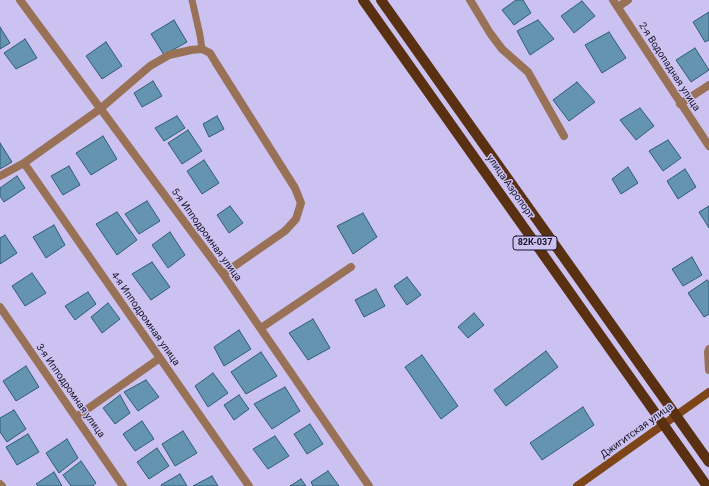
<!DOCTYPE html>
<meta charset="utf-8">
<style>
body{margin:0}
canvas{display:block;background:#ccc2f2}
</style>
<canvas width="709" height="486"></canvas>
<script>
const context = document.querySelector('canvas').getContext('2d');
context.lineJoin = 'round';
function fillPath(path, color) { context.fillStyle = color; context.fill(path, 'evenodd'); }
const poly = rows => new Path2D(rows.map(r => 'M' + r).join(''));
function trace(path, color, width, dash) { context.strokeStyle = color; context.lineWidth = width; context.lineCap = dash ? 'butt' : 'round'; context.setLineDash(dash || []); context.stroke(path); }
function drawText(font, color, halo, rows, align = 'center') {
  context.font = font + ' Roboto,sans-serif'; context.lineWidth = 3; context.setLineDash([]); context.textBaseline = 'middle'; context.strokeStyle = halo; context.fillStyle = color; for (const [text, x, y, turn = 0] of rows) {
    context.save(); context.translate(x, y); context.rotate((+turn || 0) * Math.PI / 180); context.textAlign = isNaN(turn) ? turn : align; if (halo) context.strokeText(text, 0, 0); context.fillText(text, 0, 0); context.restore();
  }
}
const building = poly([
 [516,0,523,0,531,13,514,25,502,10,516,0],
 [582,1,595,16,574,33,561,16,582,1],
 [709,12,709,40,705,42,693,22,709,12],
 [174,20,187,42,164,55,151,34,174,20],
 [538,20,554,39,530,55,517,31,538,20],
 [0,27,10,43,0,49,0,27],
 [609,32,626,58,602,73,585,45,609,32],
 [25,39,37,58,16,69,4,53,25,39],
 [106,42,122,66,102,79,86,56,106,42],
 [695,48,709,70,691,82,676,60,695,48],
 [153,81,162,96,142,107,134,93,153,81],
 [577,82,595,102,569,121,553,100,577,82],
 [640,108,654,126,636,140,620,120,640,108],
 [177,116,185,128,164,141,155,128,177,116],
 [217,116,224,129,209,137,203,124,217,116],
 [188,130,202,151,182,164,168,143,188,130],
 [103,136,117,159,91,175,76,153,103,136],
 [668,140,681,158,663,171,649,151,668,140],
 [0,143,12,162,0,169,0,143],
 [204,160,219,183,202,194,187,171,204,160],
 [69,166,80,185,63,195,51,176,69,166],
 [628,167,638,183,621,194,612,179,628,167],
 [685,169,696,187,678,199,667,181,685,169],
 [17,176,25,188,4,202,0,196,0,188,17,176],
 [147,201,160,221,139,234,125,214,147,201],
 [230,206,243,223,229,233,217,215,230,206],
 [709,206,709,228,699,212,709,206],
 [117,212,137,240,117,255,96,224,117,212],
 [363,213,377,237,353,254,337,226,363,213],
 [54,225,65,245,46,258,33,237,54,225],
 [170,232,185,255,168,268,152,245,170,232],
 [5,235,17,253,0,264,0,238,5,235],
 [692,257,702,275,683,286,672,269,692,257],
 [152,262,170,287,151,300,132,274,152,262],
 [32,273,46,293,25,306,12,286,32,273],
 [407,277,421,295,407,305,394,286,407,277],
 [707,280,709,282,709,314,704,317,688,293,707,280],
 [376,289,385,306,364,317,355,300,376,289],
 [88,292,96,304,75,320,65,306,88,292],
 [108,303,120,319,102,333,91,317,108,303],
 [474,313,484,325,468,338,458,327,474,313],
 [313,319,330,348,308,360,289,333,313,319],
 [239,330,251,349,224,366,214,347,239,330],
 [546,351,558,367,506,406,494,390,546,351],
 [261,352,277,376,246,394,231,372,261,352],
 [422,355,458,406,441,419,405,367,422,355],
 [26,366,39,387,16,401,3,381,26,366],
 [213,373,228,393,208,407,195,386,213,373],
 [146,380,159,397,138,411,124,392,146,380],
 [285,387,300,411,272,429,254,404,285,387],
 [120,395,130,413,115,424,103,408,120,395],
 [239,395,249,409,234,420,224,405,239,395],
 [583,407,594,425,542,460,530,443,583,407],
 [14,410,26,429,7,442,0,432,0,418,14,410],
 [142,421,154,439,135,451,123,434,142,421],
 [310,424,323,444,307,454,294,434,310,424],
 [183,431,197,453,175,466,162,444,183,431],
 [28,434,39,452,17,465,6,447,28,434],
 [275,436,289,456,268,469,253,449,275,436],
 [67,439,78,458,59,473,46,453,67,439],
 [157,448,169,466,149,479,137,462,157,448],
 [81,461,96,483,93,486,71,486,63,475,81,461],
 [328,471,339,486,313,486,311,482,328,471],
 [54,472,62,486,38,486,36,484,54,472],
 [180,474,187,486,162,486,161,485,180,474],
 [212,476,218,486,193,486,212,476],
 [301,479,306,486,290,486,301,479]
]);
fillPath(building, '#6494b0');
trace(building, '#2d5d77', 1);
trace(poly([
 [192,0,200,35,202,49]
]), '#997156', 7);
trace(poly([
 [20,0,223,274,369,486],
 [470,0,490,33,502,49,528,72,564,136],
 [613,0,709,146],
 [618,7,628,0],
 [680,104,709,85],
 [24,163,249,486],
 [0,176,24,163,100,109,150,66,169,55,191,50,202,49,210,53,216,63,295,188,301,203,296,219,285,231,223,274],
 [0,307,123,486],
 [261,328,351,267],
 [709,349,708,352,709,370],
 [76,417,160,358],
 [0,484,2,486]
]), '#997156', 8);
trace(poly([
 [577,486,709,392]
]), '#7e4518', 8);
trace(poly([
 [363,0,707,486],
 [381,0,709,462]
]), '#593011', 10);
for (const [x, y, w] of [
 [535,243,44]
]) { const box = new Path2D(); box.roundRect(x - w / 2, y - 7, w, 14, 3); context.fillStyle = '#ccc2f2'; context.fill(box); trace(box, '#181424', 1); }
drawText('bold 9px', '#181424', null, [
 ["82К-037",535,243]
]);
drawText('10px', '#181424', '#ccc2f2', [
 ["2-я Водопадная улица",669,67,57],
 ["улица Аэропорт",510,187,55],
 ["5-я Ипподромная улица",206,235,54],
 ["4-я Ипподромная улица",145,319,55],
 ["3-я Ипподромная улица",70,391,55],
 ["Джигитская улица",637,431,-36]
]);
</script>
